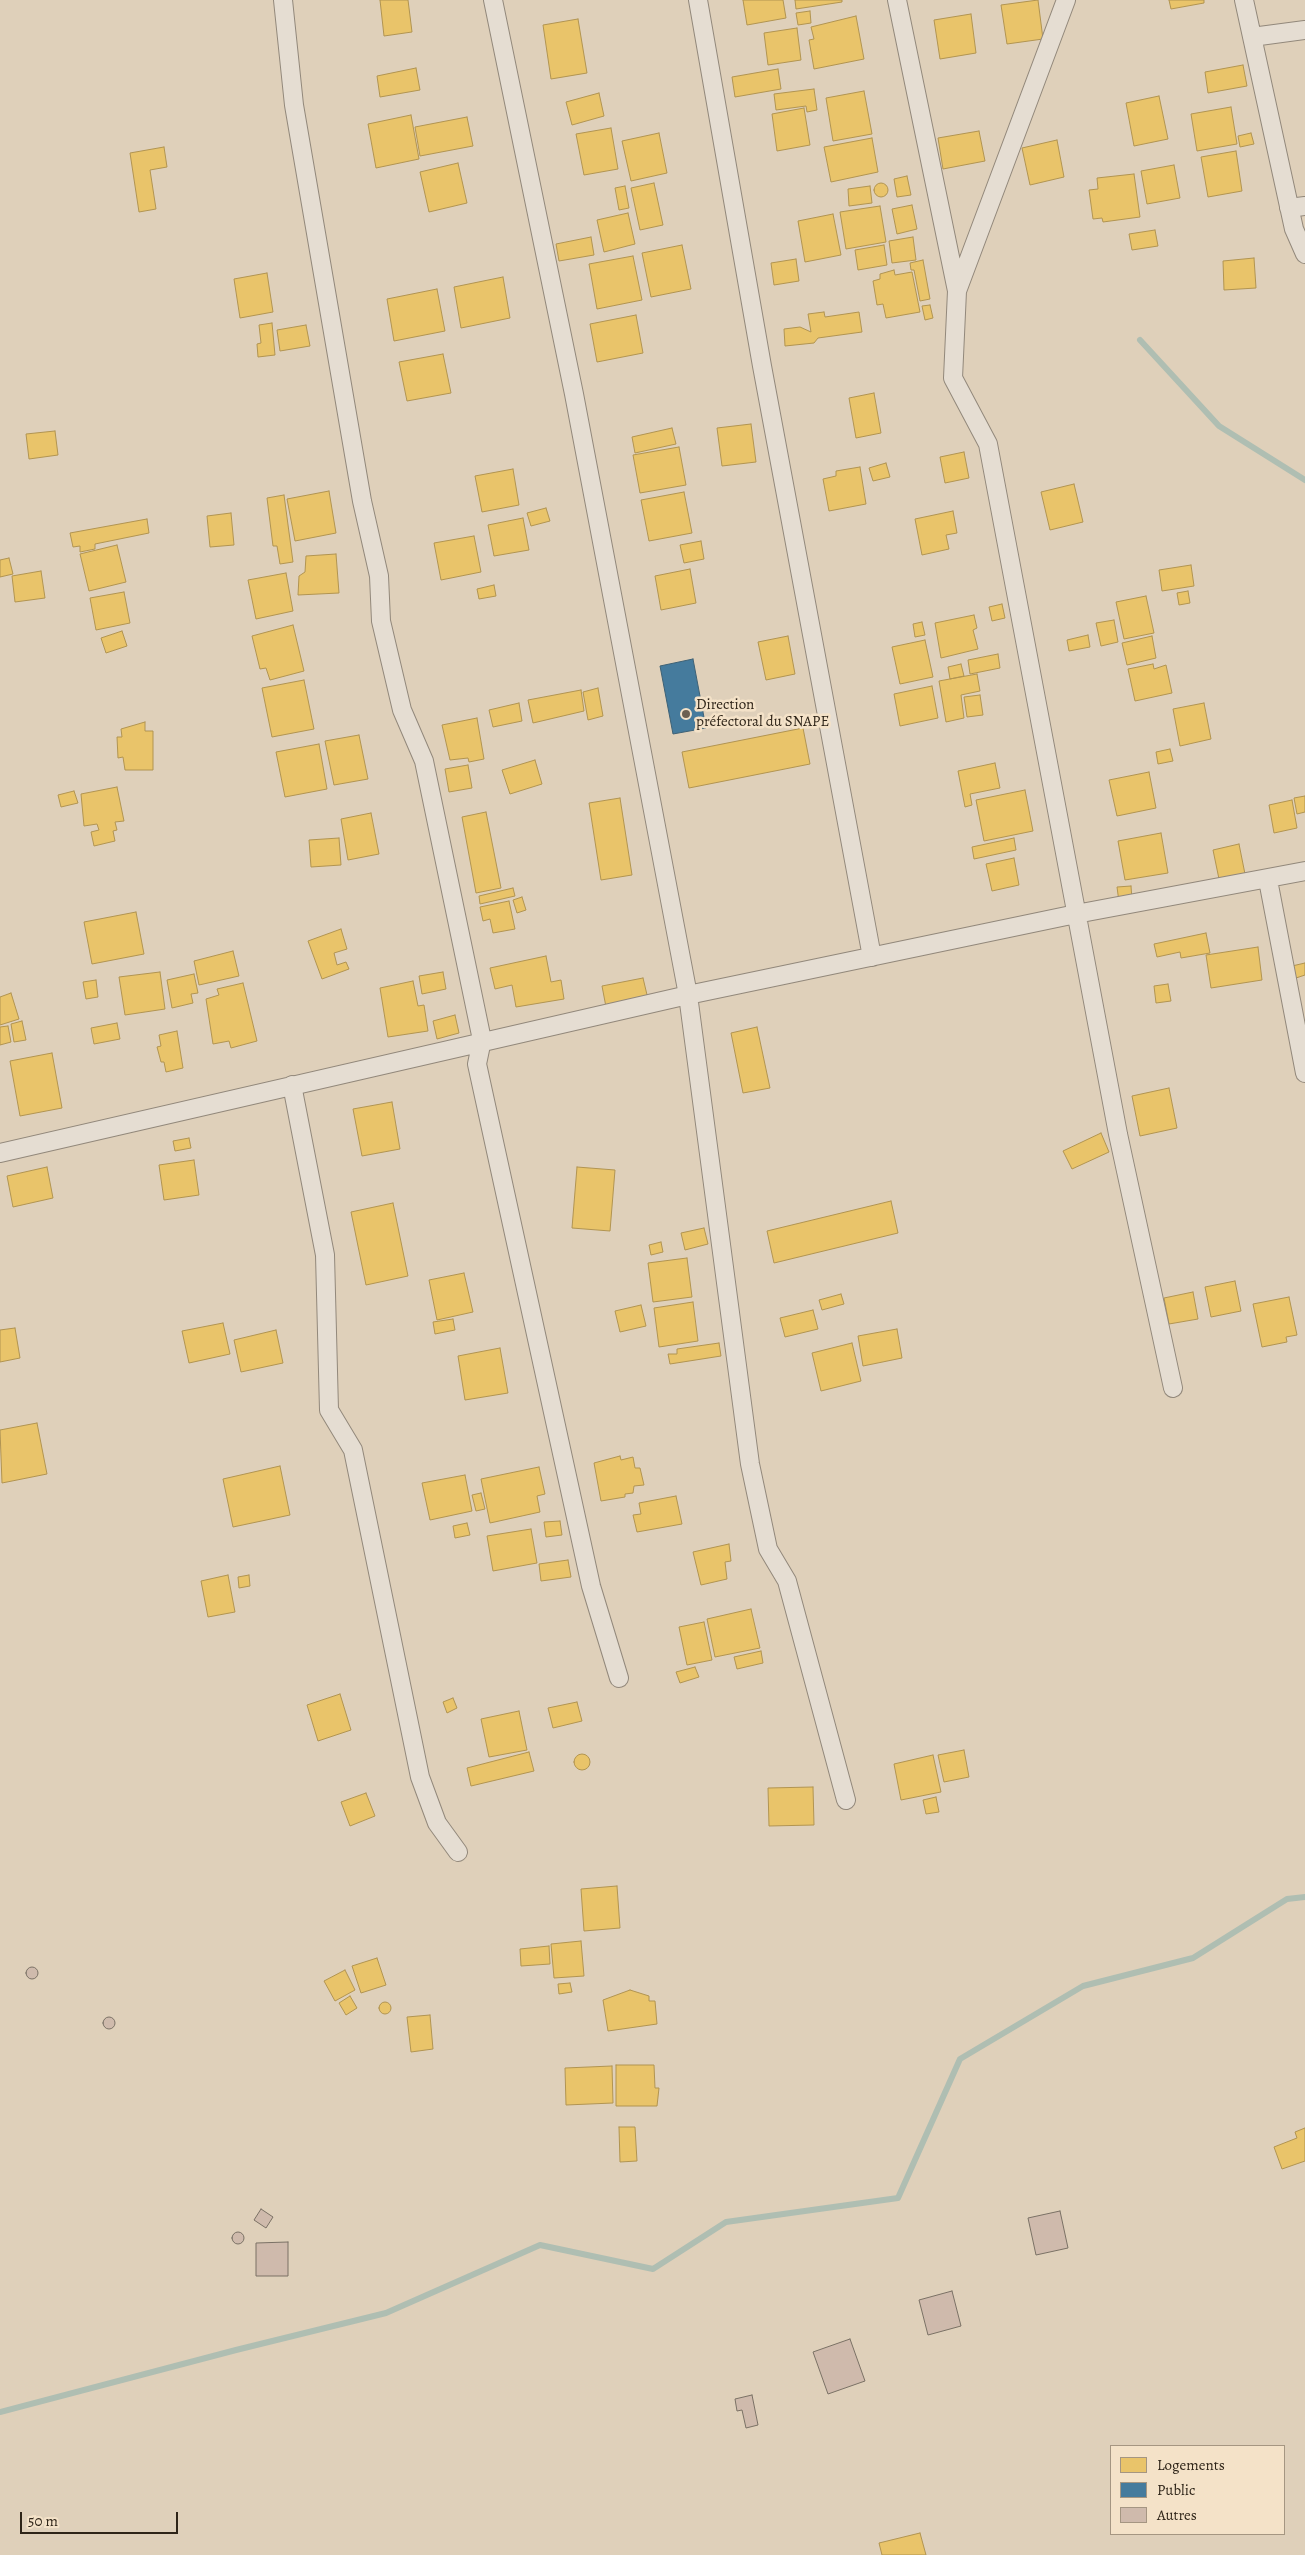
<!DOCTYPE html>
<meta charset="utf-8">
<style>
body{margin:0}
#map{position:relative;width:1305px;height:2555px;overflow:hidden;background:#dfd0ba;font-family:Alegreya,serif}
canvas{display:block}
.legend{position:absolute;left:1110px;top:2445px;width:175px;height:90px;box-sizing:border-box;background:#f4e2c8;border:1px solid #a59682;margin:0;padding:6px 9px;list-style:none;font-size:15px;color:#2e2418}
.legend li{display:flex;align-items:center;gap:10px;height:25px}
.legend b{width:25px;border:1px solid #a59682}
.scale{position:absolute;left:20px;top:2512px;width:158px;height:22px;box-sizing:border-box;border:2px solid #2e2418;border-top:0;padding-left:6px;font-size:15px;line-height:18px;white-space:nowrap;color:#2e2418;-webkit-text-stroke:4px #f4e2c8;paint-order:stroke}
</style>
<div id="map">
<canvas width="1305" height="2555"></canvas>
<ul class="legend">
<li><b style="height:14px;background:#e9c46a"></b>Logements</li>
<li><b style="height:14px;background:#457b9d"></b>Public</li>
<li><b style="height:14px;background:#cfbaac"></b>Autres</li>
</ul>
<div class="scale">50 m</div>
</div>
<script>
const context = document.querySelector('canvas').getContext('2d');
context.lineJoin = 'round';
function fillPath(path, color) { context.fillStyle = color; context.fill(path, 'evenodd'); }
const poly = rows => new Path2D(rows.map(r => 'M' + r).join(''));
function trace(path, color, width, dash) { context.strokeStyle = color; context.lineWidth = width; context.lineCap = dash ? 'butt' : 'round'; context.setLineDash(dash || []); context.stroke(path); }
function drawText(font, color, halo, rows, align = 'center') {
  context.font = font + ' Alegreya,serif'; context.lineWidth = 5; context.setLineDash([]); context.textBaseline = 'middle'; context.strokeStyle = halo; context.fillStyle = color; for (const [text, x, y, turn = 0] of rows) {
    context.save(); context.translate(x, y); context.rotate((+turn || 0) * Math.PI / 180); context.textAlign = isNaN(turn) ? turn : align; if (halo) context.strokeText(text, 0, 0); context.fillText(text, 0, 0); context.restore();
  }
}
const homes = poly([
 [380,0,408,0,412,32,384,36,380,0],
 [743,0,783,0,786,18,747,25,743,0],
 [795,0,842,0,842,2,796,9,795,0],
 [1038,0,1043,39,1007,44,1001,5,1038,0],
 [1169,0,1204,0,1204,3,1171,9,1169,0],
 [810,11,811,23,798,25,796,13,810,11],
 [971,14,976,53,940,59,934,20,971,14],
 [856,16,864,59,814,69,809,40,814,39,811,27,856,16],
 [578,19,587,73,551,79,543,25,578,19],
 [797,28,801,60,768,65,764,33,797,28],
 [1243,65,1247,86,1208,93,1205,72,1243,65],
 [416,68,420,90,380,97,377,76,416,68],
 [778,69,781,89,735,97,732,77,778,69],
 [814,89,817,110,807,112,806,106,776,110,774,94,814,89],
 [864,91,872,134,833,141,826,98,864,91],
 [599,93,604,116,572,125,566,102,599,93],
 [1159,96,1168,139,1134,146,1126,103,1159,96],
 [1231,107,1237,144,1197,151,1191,114,1231,107],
 [804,108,810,145,777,151,772,114,804,108],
 [411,115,419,159,376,168,368,124,411,115],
 [467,117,473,146,420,156,415,127,467,117],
 [611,128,618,169,584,175,576,134,611,128],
 [979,131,985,161,943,169,938,138,979,131],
 [659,133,667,173,631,181,622,141,659,133],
 [1251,133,1254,144,1240,147,1238,136,1251,133],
 [872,138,878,172,831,182,824,147,872,138],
 [1057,140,1064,177,1030,185,1022,148,1057,140],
 [164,147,167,167,150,170,156,209,139,212,130,153,164,147],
 [1236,151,1242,191,1208,197,1201,157,1236,151],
 [458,163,467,203,429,212,420,172,458,163],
 [1174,165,1180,198,1147,204,1141,171,1174,165],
 [1134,174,1140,217,1103,222,1102,218,1093,219,1089,190,1098,189,1097,178,1134,174],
 [907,176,911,195,897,197,894,179,907,176],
 '874 190a7 7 0 1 1 14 0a7 7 0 1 1-14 0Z',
 [654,183,663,225,640,230,631,188,654,183],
 [625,186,629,208,619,210,615,188,625,186],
 [870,186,872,203,849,206,848,189,870,186],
 [912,205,917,229,897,234,892,209,912,205],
 [880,206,886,242,846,249,840,212,880,206],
 [628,213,635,244,604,252,597,220,628,213],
 [833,214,841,255,805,262,798,221,833,214],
 [1155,230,1158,246,1132,250,1129,234,1155,230],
 [591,237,594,255,559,261,556,244,591,237],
 [913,237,916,260,892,263,889,241,913,237],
 [682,245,691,289,651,297,642,253,682,245],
 [884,245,887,265,858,270,855,250,884,245],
 [633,256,642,300,597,309,589,264,633,256],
 [1254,258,1256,288,1224,290,1223,261,1254,258],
 [796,259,799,281,774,285,771,263,796,259],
 [923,260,930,299,920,301,914,270,911,270,910,263,923,260],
 [894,270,895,275,912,272,920,312,886,318,883,304,877,305,873,281,880,279,880,274,894,270],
 [267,273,273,312,240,318,234,279,267,273],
 [503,277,510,318,461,328,454,287,503,277],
 [437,289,445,331,394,341,387,299,437,289],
 [930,305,933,318,925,320,922,306,930,305],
 [824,312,825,317,859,312,862,332,818,338,814,343,785,346,784,329,800,327,811,332,808,314,824,312],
 [636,315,643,353,597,362,590,324,636,315],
 [272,323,275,355,258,357,257,344,261,343,259,325,272,323],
 [306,325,310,346,280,351,277,330,306,325],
 [443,354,451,393,407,401,399,362,443,354],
 [874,393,881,433,856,438,849,398,874,393],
 [751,424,756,462,722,466,717,428,751,424],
 [672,428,676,444,635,453,632,437,672,428],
 [55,431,58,455,29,459,26,434,55,431],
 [679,447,686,485,640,493,633,455,679,447],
 [964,452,969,478,945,483,940,457,964,452],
 [886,463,890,477,873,481,869,468,886,463],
 [860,467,866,504,829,511,823,479,836,476,836,471,860,467],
 [513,469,519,505,482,512,475,476,513,469],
 [1074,484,1083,522,1050,530,1041,492,1074,484],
 [329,491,336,533,295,541,287,499,329,491],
 [684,492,692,533,649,541,641,500,684,492],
 [284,495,293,562,280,564,277,546,273,546,267,498,284,495],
 [546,508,550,521,531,526,527,513,546,508],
 [953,511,957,533,946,535,949,549,922,555,915,519,953,511],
 [231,513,234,545,210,547,207,516,231,513],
 [523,518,529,550,494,556,488,525,523,518],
 [147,519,149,533,95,544,95,549,80,552,80,546,73,547,70,533,147,519],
 [474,536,481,572,441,580,434,543,474,536],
 [701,541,704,559,684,563,680,545,701,541],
 [117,545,126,582,89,591,80,554,117,545],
 [336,554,339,593,298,595,299,576,305,572,306,556,336,554],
 [9,558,13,574,0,577,0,560,9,558],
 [1191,565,1194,586,1162,591,1159,570,1191,565],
 [690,569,696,603,661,610,655,576,690,569],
 [41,571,45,598,15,602,12,576,41,571],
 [286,573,293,611,256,619,248,580,286,573],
 [494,585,496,596,479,599,477,589,494,585],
 [1188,591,1190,603,1179,605,1177,593,1188,591],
 [124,592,130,623,96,630,90,598,124,592],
 [1146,596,1154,633,1124,639,1116,602,1146,596],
 [1002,604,1005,618,992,621,989,607,1002,604],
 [974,615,977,628,973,630,978,649,941,658,935,623,974,615],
 [1114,620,1118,642,1101,646,1096,623,1114,620],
 [922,622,925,635,915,637,913,624,922,622],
 [293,625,304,671,270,680,266,668,260,669,252,636,293,625],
 [122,631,127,646,106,653,101,638,122,631],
 [1088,635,1090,647,1069,651,1067,640,1088,635],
 [788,636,795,674,766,680,758,642,788,636],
 [1152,636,1156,658,1127,665,1122,643,1152,636],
 [925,640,933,677,900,684,892,647,925,640],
 [998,654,1000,668,970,674,968,660,998,654],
 [961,664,964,676,950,679,948,667,961,664],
 [1153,664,1154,669,1166,665,1172,693,1135,701,1128,669,1153,664],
 [977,674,980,691,961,695,964,718,946,722,939,681,977,674],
 [304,680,314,729,272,737,262,688,304,680],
 [932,686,938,718,900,726,894,694,932,686],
 [598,688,603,716,588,720,583,692,598,688],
 [581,690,584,711,533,723,528,700,581,690],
 [980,695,983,715,967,717,964,697,980,695],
 [519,703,522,721,493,727,489,710,519,703],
 [1204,703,1211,739,1180,746,1173,709,1204,703],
 [477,718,484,759,469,762,468,758,450,760,442,725,477,718],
 [145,722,145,731,153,731,153,770,125,770,123,757,118,758,117,737,122,737,121,729,145,722],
 [803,728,810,764,689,788,682,752,803,728],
 [359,735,368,779,334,785,325,741,359,735],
 [319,744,327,789,285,797,276,752,319,744],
 [1170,749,1173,761,1158,764,1156,752,1170,749],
 [535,760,542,784,510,794,502,770,535,760],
 [995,763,1000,788,970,794,972,805,965,807,958,771,995,763],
 [468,765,472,788,449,792,445,769,468,765],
 [1149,772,1156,808,1117,816,1109,780,1149,772],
 [117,787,124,821,115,822,117,830,113,831,115,841,94,846,91,832,99,830,97,824,84,826,81,794,117,787],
 [1025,790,1033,831,984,841,976,800,1025,790],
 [74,791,78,803,61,807,58,795,74,791],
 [1305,796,1305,812,1297,814,1294,798,1305,796],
 [620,798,632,875,601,880,589,803,620,798],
 [1292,800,1297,828,1274,833,1269,805,1292,800],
 [486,812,501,888,476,893,462,817,486,812],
 [371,813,379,854,348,860,341,819,371,813],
 [1161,833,1168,873,1125,880,1118,841,1161,833],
 [339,838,341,865,311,867,309,840,339,838],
 [1014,838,1016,850,974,859,972,847,1014,838],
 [1239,844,1245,874,1219,879,1213,850,1239,844],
 [1014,858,1019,885,992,891,986,864,1014,858],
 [1131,886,1132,900,1119,902,1117,887,1131,886],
 [513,888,515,896,480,904,479,896,513,888],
 [522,897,526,910,517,913,513,900,522,897],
 [509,901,515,929,493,933,490,919,483,921,480,907,509,901],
 [136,912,144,954,92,964,84,922,136,912],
 [341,929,347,949,334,953,337,965,346,962,349,969,322,979,308,941,341,929],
 [1206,933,1210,953,1181,958,1180,952,1157,957,1154,944,1206,933],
 [1258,947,1262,980,1211,988,1206,955,1258,947],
 [233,951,239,976,199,985,194,961,233,951],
 [546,956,551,982,561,980,564,999,516,1007,512,985,495,989,490,968,546,956],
 [1305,963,1305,975,1296,978,1292,966,1305,963],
 [160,972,165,1009,125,1015,119,977,160,972],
 [443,972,446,989,422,994,419,976,443,972],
 [194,974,198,993,191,994,193,1003,172,1008,167,980,194,974],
 [643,978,648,999,606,1007,602,986,643,978],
 [96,980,98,997,86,999,83,982,96,980],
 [413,981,418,1006,424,1005,428,1031,388,1037,380,988,413,981],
 [243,983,257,1041,231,1048,229,1041,213,1044,206,999,219,995,217,989,243,983],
 [1168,984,1171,1001,1156,1003,1154,986,1168,984],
 [11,993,19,1019,0,1025,0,997,11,993],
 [455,1015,459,1033,437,1039,433,1021,455,1015],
 [22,1021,26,1040,14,1042,11,1024,22,1021],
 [117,1023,120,1039,94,1044,91,1028,117,1023],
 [8,1026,11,1042,0,1045,0,1027,8,1026],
 [757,1027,770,1088,743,1093,731,1033,757,1027],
 [177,1031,183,1068,166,1072,164,1062,161,1062,157,1047,161,1046,159,1035,177,1031],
 [52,1053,62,1108,20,1116,10,1061,52,1053],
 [1169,1088,1177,1128,1140,1136,1132,1096,1169,1088],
 [392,1102,400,1149,362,1156,353,1109,392,1102],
 [1101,1133,1109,1152,1072,1169,1063,1151,1101,1133],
 [189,1138,191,1148,175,1151,173,1141,189,1138],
 [194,1160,199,1195,164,1200,159,1165,194,1160],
 [47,1167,53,1198,13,1207,7,1176,47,1167],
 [577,1167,615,1170,610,1231,572,1228,577,1167],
 [891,1201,898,1233,774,1263,767,1231,891,1201],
 [393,1203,408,1276,366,1285,351,1212,393,1203],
 [704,1228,708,1244,685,1250,681,1233,704,1228],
 [661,1242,663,1252,651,1255,649,1245,661,1242],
 [687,1258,692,1297,653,1302,648,1263,687,1258],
 [464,1273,473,1312,437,1320,429,1280,464,1273],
 [1235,1281,1241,1311,1211,1317,1205,1287,1235,1281],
 [1193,1292,1198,1319,1169,1324,1164,1298,1193,1292],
 [841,1294,844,1304,822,1310,819,1300,841,1294],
 [1289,1297,1297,1335,1286,1337,1287,1342,1262,1347,1253,1304,1289,1297],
 [693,1302,698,1341,659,1347,654,1308,693,1302],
 [641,1305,646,1326,620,1332,615,1311,641,1305],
 [813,1310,818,1329,785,1337,780,1318,813,1310],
 [453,1319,455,1330,435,1334,433,1322,453,1319],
 [223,1323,230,1354,189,1363,182,1331,223,1323],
 [15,1328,20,1358,0,1362,0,1330,15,1328],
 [897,1329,902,1358,863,1366,858,1336,897,1329],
 [276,1330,283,1363,241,1372,234,1340,276,1330],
 [719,1343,721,1356,670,1364,668,1354,677,1354,677,1349,719,1343],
 [852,1343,861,1381,821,1391,812,1353,852,1343],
 [500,1348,508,1393,465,1400,458,1356,500,1348],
 [37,1423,47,1474,2,1483,0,1430,37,1423],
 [620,1456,621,1460,633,1457,635,1468,640,1468,644,1485,634,1486,633,1493,625,1494,625,1497,601,1501,594,1463,620,1456],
 [280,1466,290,1515,233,1527,223,1479,280,1466],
 [539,1467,545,1494,537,1496,540,1512,490,1523,481,1479,539,1467],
 [465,1475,472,1511,430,1520,422,1483,465,1475],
 [481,1493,485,1509,476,1511,472,1495,481,1493],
 [676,1496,682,1524,637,1532,633,1515,641,1514,639,1503,676,1496],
 [560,1521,562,1535,546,1537,544,1522,560,1521],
 [467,1523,470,1535,455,1538,453,1526,467,1523],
 [531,1529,537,1563,493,1571,487,1536,531,1529],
 [729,1544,731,1561,725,1562,727,1579,701,1585,693,1552,729,1544],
 [568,1560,571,1577,541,1581,539,1564,568,1560],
 [228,1575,235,1612,208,1617,201,1581,228,1575],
 [249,1575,250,1586,239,1588,238,1577,249,1575],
 [751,1609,760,1648,715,1657,707,1619,751,1609],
 [704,1622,712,1660,687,1665,679,1627,704,1622],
 [761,1651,763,1663,737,1669,734,1657,761,1651],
 [695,1667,699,1677,680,1683,676,1672,695,1667],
 [340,1694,351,1730,318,1741,307,1705,340,1694],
 [453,1698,457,1708,447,1713,443,1702,453,1698],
 [577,1702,582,1721,553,1728,548,1708,577,1702],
 [519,1711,527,1750,489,1757,481,1719,519,1711],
 [964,1750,969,1777,944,1782,938,1755,964,1750],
 [529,1752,534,1771,471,1786,467,1768,529,1752],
 '574 1762a8 8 0 1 1 16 0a8 8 0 1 1-16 0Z',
 [933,1755,941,1792,901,1800,894,1764,933,1755],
 [813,1787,814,1825,769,1826,768,1788,813,1787],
 [366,1793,375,1816,350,1826,341,1802,366,1793],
 [936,1797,939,1812,926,1814,923,1800,936,1797],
 [617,1886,620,1928,584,1931,581,1889,617,1886],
 [581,1941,584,1976,554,1978,551,1944,581,1941],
 [549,1946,550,1964,521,1966,520,1949,549,1946],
 [377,1958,386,1985,361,1993,352,1966,377,1958],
 [345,1970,355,1990,335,2001,324,1981,345,1970],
 [570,1983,572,1992,559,1994,558,1984,570,1983],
 [630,1990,649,1996,649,2001,655,2001,657,2024,608,2031,603,2000,630,1990],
 [350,1996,357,2008,346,2015,339,2003,350,1996],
 '379 2008a6 6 0 1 1 12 0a6 6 0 1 1-12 0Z',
 [430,2015,433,2049,411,2052,407,2017,430,2015],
 [616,2065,654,2065,655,2088,659,2088,657,2106,616,2106,616,2065],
 [612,2066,613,2103,566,2105,565,2068,612,2066],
 [619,2127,635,2127,637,2161,620,2162,619,2127],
 [1305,2128,1305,2161,1282,2169,1274,2147,1297,2138,1295,2132,1305,2128],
 [920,2533,926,2555,882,2555,879,2543,920,2533]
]);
fillPath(homes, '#e9c46a');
trace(homes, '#b19451', 1);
const public = poly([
 [693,659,706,728,673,734,660,666,693,659]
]);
fillPath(public, '#457b9d');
trace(public, '#3e6175', 1);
trace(poly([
 [1140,340,1219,426,1305,480],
 [0,2412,236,2350,386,2313,540,2245,653,2269,726,2222,898,2198,960,2059,1083,1986,1193,1958,1287,1899,1305,1897]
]), '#afbeb2', 6);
const building = poly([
 '26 1973a6 6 0 1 1 12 0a6 6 0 1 1-12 0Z',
 '103 2023a6 6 0 1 1 12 0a6 6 0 1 1-12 0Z',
 [261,2209,273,2217,266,2228,254,2220,261,2209],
 [1060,2211,1068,2248,1036,2255,1028,2218,1060,2211],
 '232 2238a6 6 0 1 1 12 0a6 6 0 1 1-12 0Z',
 [288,2242,288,2276,256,2276,256,2243,288,2242],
 [952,2291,961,2326,928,2335,919,2300,952,2291],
 [850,2339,865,2381,828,2394,813,2352,850,2339],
 [752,2395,758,2425,746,2428,742,2410,737,2411,735,2399,752,2395]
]);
fillPath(building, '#cfbaac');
trace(building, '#7a7165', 1);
const minor = poly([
 [283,0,294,105,362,501,379,576,381,621,402,710,424,761,482,1040,477,1064,591,1586,619,1678],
 [493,0,574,394,688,995,750,1464,768,1549,787,1581,846,1800],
 [698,0,762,366,872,957],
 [897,0,957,291,953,378,988,444,1118,1134,1173,1388],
 [1244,0,1294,229,1305,254],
 [1252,37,1305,30],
 [1289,208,1305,206],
 [957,291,1066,0],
 [1268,880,1305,1073],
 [292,1085,325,1255,329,1410,353,1450,420,1777,437,1823,458,1852],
 [0,1153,688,995,1076,914,1305,871]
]);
trace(minor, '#92887b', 20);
trace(minor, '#e5ddd2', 18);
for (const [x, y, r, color] of [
 [686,714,5,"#6c6051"]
]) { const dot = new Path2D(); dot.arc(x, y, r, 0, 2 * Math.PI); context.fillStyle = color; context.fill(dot); trace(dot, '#f4e2c8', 2); }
drawText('15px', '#2e2418', '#f4e2c8', [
 ["Direction",696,705],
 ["préfectoral du SNAPE",696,722]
], 'left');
</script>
